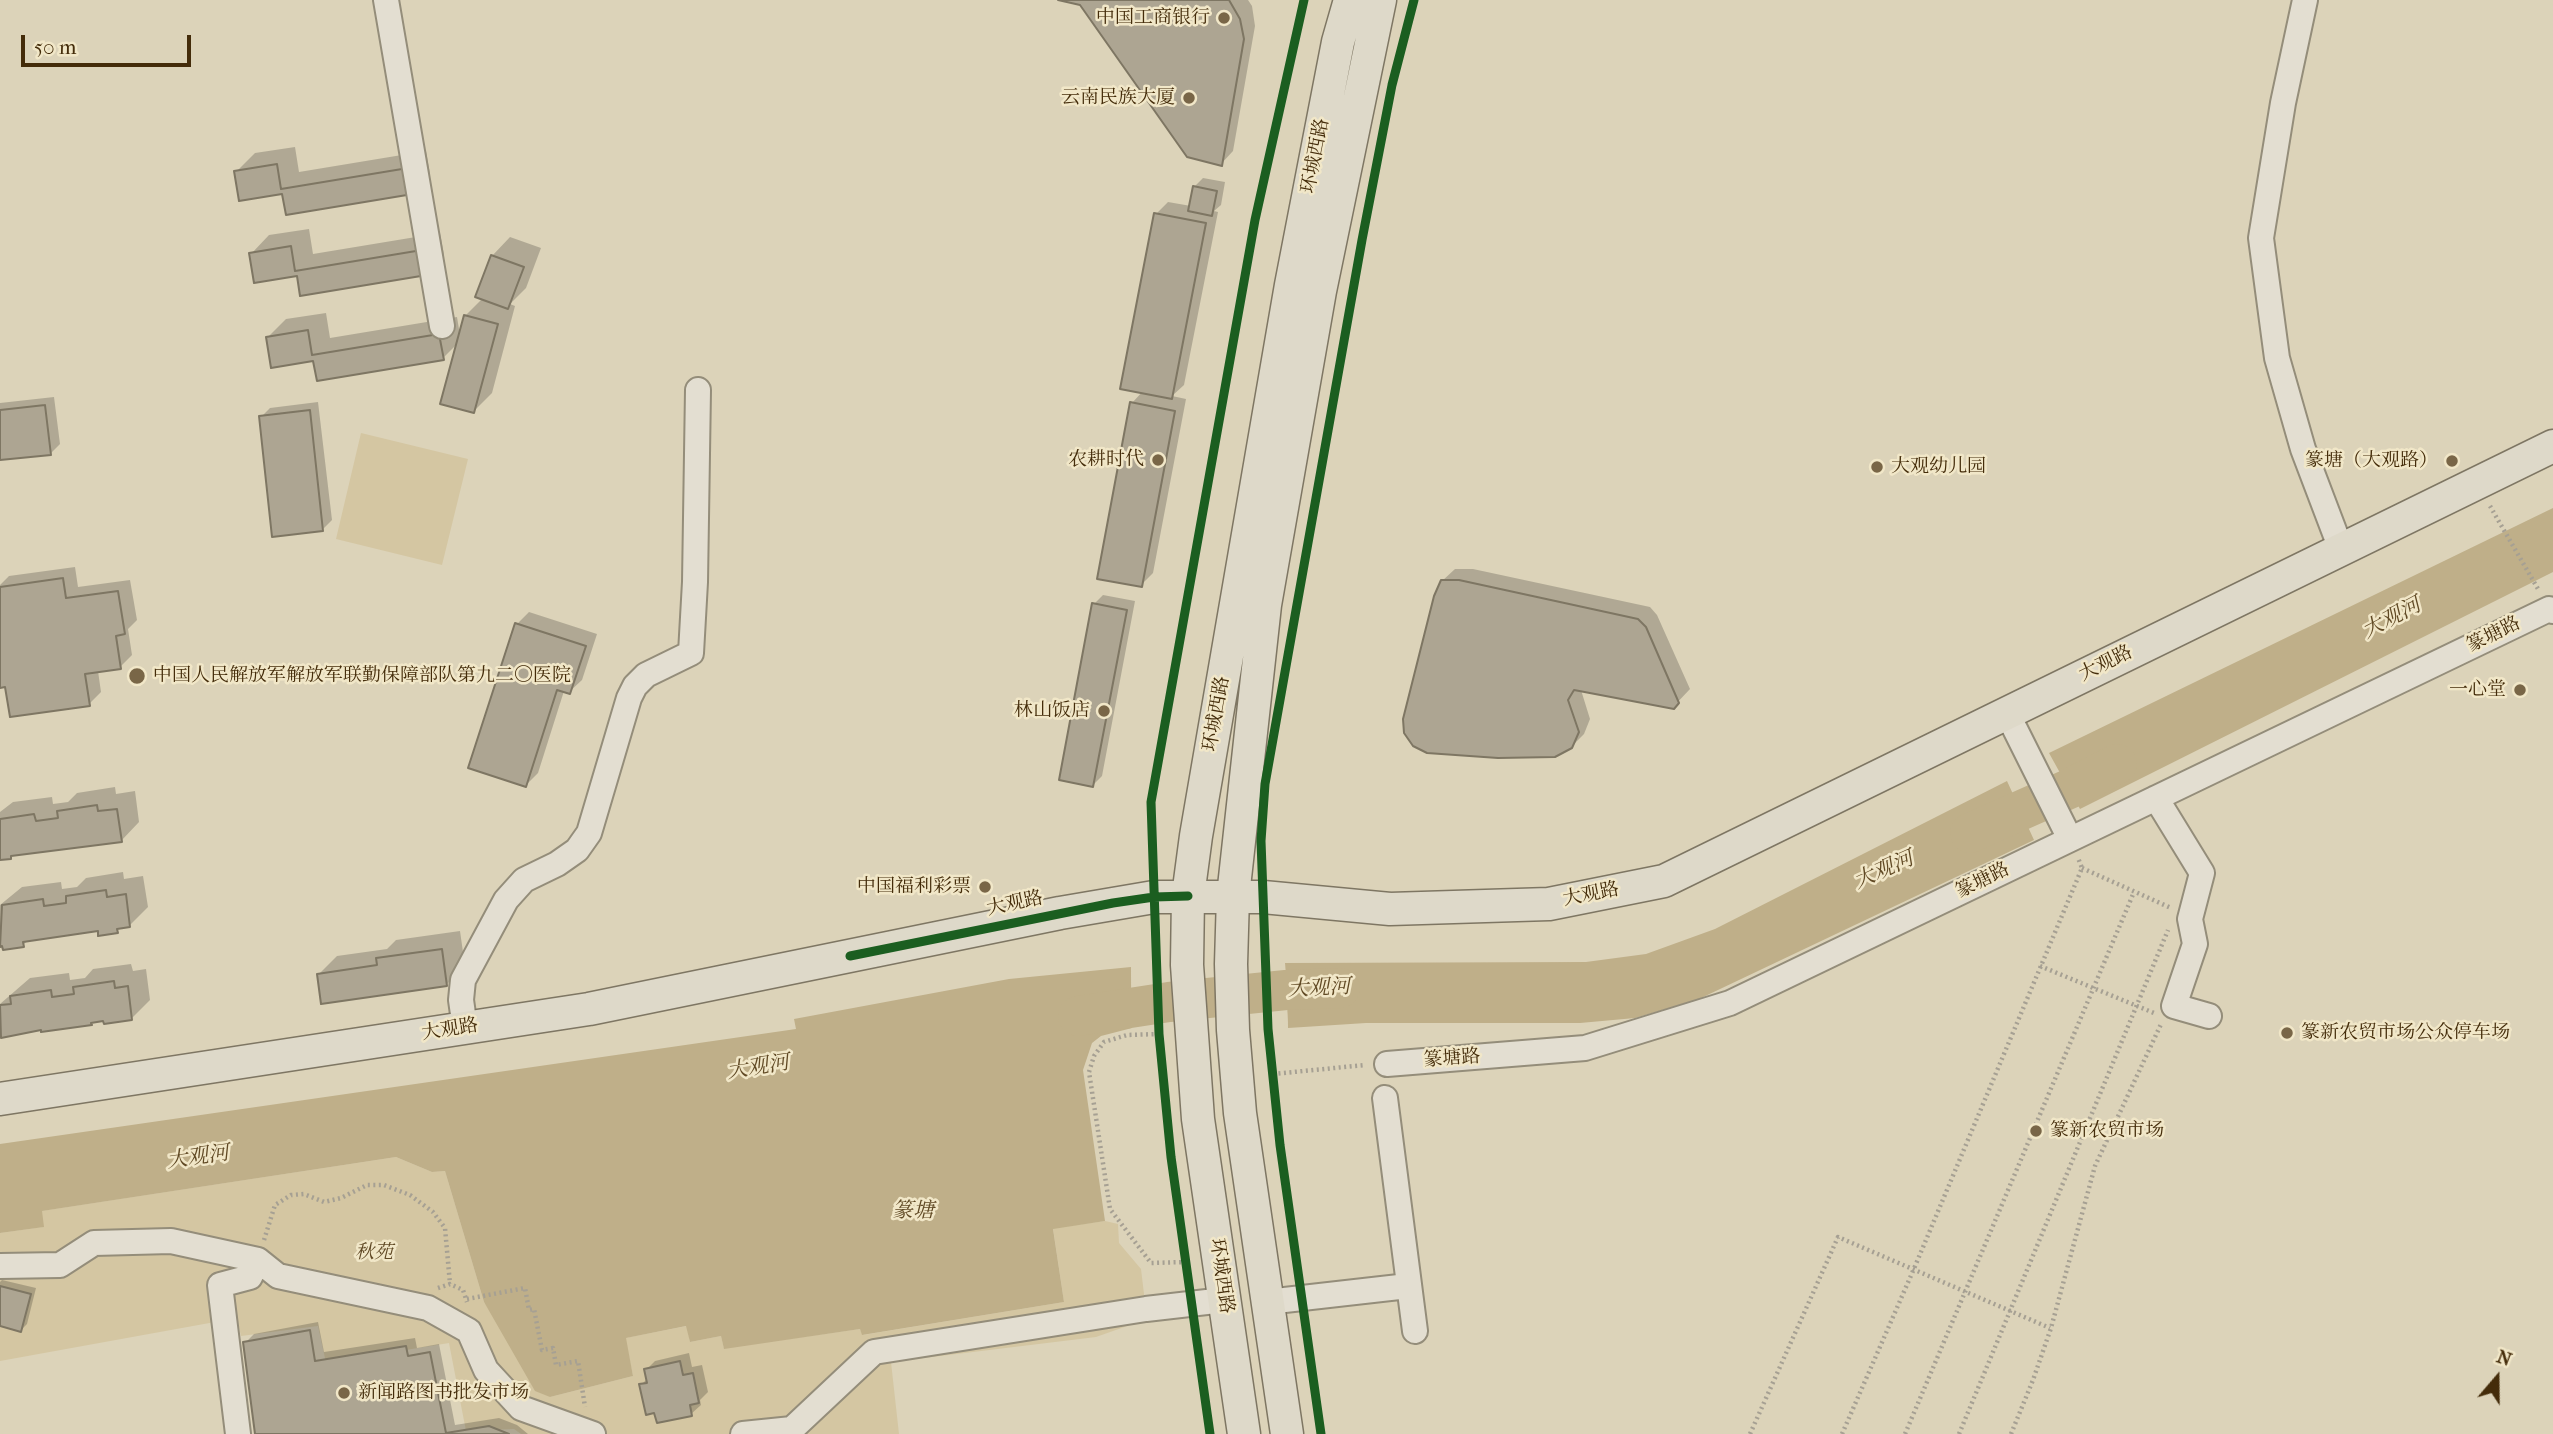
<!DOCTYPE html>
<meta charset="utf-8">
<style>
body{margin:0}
#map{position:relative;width:2553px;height:1434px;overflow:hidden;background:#dcd3b9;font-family:"IM FELL French Canon",serif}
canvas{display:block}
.north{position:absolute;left:2462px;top:1343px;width:70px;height:70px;-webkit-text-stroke:5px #f1e7c8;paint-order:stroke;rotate:20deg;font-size:19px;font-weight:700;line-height:28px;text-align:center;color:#442c0a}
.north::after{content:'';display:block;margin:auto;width:24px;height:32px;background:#442c0a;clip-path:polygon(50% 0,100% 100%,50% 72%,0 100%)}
.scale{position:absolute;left:21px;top:35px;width:170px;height:32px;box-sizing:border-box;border:4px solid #442c0a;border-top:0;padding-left:9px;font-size:21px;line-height:24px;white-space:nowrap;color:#442c0a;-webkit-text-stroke:5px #f1e7c8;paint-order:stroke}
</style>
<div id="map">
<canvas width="2553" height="1434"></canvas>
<div class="north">N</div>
<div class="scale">50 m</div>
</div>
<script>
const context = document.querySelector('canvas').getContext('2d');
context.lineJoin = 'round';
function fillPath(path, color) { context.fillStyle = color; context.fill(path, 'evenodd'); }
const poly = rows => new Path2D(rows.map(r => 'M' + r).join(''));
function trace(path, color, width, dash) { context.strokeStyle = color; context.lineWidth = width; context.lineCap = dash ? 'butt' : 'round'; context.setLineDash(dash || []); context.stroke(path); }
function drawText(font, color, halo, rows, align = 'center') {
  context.font = font + ' "IM FELL French Canon","Noto Serif SC",serif'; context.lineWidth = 5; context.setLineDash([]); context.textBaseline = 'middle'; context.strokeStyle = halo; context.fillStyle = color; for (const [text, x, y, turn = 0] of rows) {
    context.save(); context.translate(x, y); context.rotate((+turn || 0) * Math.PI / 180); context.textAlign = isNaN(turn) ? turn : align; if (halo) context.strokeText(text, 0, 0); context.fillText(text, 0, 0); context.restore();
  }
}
fillPath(poly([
 [361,433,468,459,442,565,336,539],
 [396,1157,432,1172,445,1171,484,1302,550,1397,633,1376,625,1338,687,1326,690,1342,721,1336,724,1348,860,1329,863,1335,1064,1302,1053,1228,1105,1221,1118,1224,1119,1243,1141,1269,1147,1319,1096,1337,891,1362,899,1434,521,1434,514,1429,466,1431,449,1343,326,1363,318,1326,241,1336,237,1318,0,1361,0,1233,43,1227,41,1211]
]), '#d4c6a2');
fillPath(poly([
 [2553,508,2553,572,2080,809,2049,753],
 [2007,781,2034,840,1699,999,1635,1018,1580,1023,1366,1023,1288,1028,1285,963,1586,962,1646,954,1715,929],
 [1131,967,1132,1028,1101,1036,1092,1043,1083,1070,1105,1221,1053,1229,1064,1302,862,1335,860,1329,724,1349,721,1336,690,1342,686,1326,626,1338,633,1376,550,1397,535,1391,484,1302,445,1171,432,1172,396,1157,42,1211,44,1227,0,1233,0,1144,796,1029,794,1019,1009,979]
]), '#bfaf89');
fillPath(poly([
 [1281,963,1285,963,1288,1028,1285,1028],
 [1131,967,1134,967,1136,1027,1132,1031]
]), '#dcd3b9');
fillPath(poly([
 [1066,0,1248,0,1252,6,1255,26,1233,151,1221,164,1081,3],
 [295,147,299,172,426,151,430,174,412,192,283,192,236,172,255,153],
 [1203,178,1225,182,1221,205,1214,211,1218,212,1184,385,1172,396,1186,399,1153,573,1141,585,1132,403,1143,391,1156,214,1168,202,1191,206,1194,187],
 [309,229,313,254,440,233,444,255,426,274,298,274,251,254,269,235],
 [510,237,541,248,526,288,510,304,515,306,492,393,474,411,458,343,443,358,315,359,267,338,286,319,326,313,330,338,457,317,460,335,465,316,483,298,492,256],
 [54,397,60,444,51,453,0,459,0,403],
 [318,402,332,520,323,529,261,417,270,408],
 [75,567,78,587,130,580,137,620,128,629,132,655,120,667,98,671,101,692,89,704,7,685,0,686,0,585,9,576],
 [1455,569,1473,569,1650,607,1657,615,1690,689,1673,707,1581,690,1590,719,1584,734,1571,747,1442,581],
 [1103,595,1135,601,1102,776,1093,785,1094,604],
 [529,612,597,634,582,680,569,692,564,691,538,773,526,785,517,624],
 [115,787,116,794,135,791,139,822,121,841,13,854,0,858,0,812,13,802,52,797,53,804,68,802,77,793],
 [123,872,124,879,143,876,148,907,130,925,121,926,117,931,99,929,29,939,23,945,0,945,0,905,22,887,61,882,62,889,77,887,86,878],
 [460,931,465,966,447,984,319,974,337,956,387,949,396,940],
 [131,964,133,971,146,969,150,1000,132,1018,43,1028,2,1036,0,1004,30,978,69,973,70,980,85,978,93,969],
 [2,1280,36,1288,27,1324,21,1330,0,1324,0,1282],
 [318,1322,324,1352,415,1338,417,1348,439,1344,455,1425,499,1418,517,1425,528,1434,257,1434,245,1343,254,1334],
 [689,1353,692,1367,702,1365,708,1392,700,1400,701,1405,691,1414,655,1411,641,1385,648,1378,646,1370,655,1361]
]), '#0003');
trace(poly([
 [1970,833,2069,789,2117,764],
 [1078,1016,1169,1002,1286,990,1340,988]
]), '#bfaf89', 40);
const building = poly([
 [1058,0,1229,0,1240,19,1244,39,1222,166,1187,157,1080,5,1058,0],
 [277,164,281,189,408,168,413,194,286,215,282,194,239,201,234,171,277,164],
 [1193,186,1217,191,1212,216,1188,211,1193,186],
 [1154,213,1206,223,1172,399,1120,389,1154,213],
 [291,246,295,271,422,250,427,275,300,296,297,276,254,283,249,253,291,246],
 [491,255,524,267,508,309,475,297,491,255],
 [464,315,498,324,474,413,440,404,464,315],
 [308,330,312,355,439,334,444,360,317,381,313,361,271,368,266,337,308,330],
 [1130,402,1175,411,1142,587,1097,579,1130,402],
 [45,405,51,455,0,460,0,410,45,405],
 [310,410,323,531,272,537,259,416,310,410],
 [63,578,66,598,118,591,125,634,116,636,121,669,85,674,90,706,10,717,5,687,0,688,0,587,63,578],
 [1441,580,1459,580,1638,619,1646,627,1679,703,1674,709,1574,690,1568,700,1579,732,1572,748,1555,757,1498,758,1427,753,1413,746,1404,733,1403,719,1434,596,1441,580],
 [1092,603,1127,610,1093,787,1059,780,1092,603],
 [515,623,586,646,570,694,557,690,526,787,468,768,515,623],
 [97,805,98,811,117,809,122,842,11,856,11,859,0,860,0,819,34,814,36,821,58,818,57,811,97,805],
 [106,890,107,897,126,894,130,927,117,929,118,933,98,936,98,931,23,942,24,947,3,950,2,946,0,947,2,905,43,899,44,906,66,903,66,896,106,890],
 [442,949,447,986,321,1004,317,974,377,965,376,958,442,949],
 [114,981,115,988,128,986,132,1020,104,1024,103,1021,91,1023,92,1025,41,1032,41,1030,1,1038,0,1005,11,1004,10,996,51,990,52,997,74,994,73,987,114,981],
 [0,1286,31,1294,21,1332,0,1326,0,1286],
 [310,1330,315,1361,406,1346,408,1356,430,1352,446,1433,489,1426,509,1434,255,1434,243,1342,310,1330],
 [680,1361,683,1375,693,1373,699,1403,690,1405,692,1416,657,1423,654,1413,646,1415,639,1384,647,1383,644,1369,680,1361]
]);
fillPath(building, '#ada592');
trace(building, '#7e7663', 2);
const minor = poly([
 [386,0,442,326],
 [2305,0,2283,103,2261,238,2277,358,2303,449,2341,549],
 [2007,713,2070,839],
 [2156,798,2202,873,2190,919,2195,944,2174,1006,2209,1016],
 [465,1028,461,1000,463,980,506,900,524,880,557,864,577,850,589,833,629,698,635,686,646,675,691,653,695,582,698,390],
 [1387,1064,1585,1048,1730,1003,2549,609,2553,611],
 [1385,1098,1415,1331],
 [0,1266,60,1265,94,1243,171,1241,258,1260,278,1276,428,1308,469,1331,486,1370,521,1408,593,1434],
 [1267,1302,1408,1286],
 [238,1434,220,1285,250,1277,258,1260],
 [743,1434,792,1429,874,1352,1146,1309,1224,1300]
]);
const major = poly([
 [0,1099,589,1009,1060,913,1154,897,1263,897,1390,909,1549,904,1664,881,2553,446],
 [1244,1434,1198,1119,1187,965,1188,896,1196,836,1291,285,1338,42,1350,0],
 [1287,1434,1240,1113,1233,1030,1231,964,1233,896,1265,605,1320,291,1380,0]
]);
trace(minor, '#948d7a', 28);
trace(major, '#7e7663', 35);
trace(poly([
 [2490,506,2538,589],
 [2082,868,2171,908],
 [2040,966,2154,1013],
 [1159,1034,1127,1035,1104,1042,1094,1056,1089,1072,1110,1209,1151,1263,1186,1262],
 [1273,1074,1365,1065],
 [264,1240,275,1205,291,1195,304,1194,324,1202,341,1198,367,1185,384,1185,410,1195,433,1212,445,1228,450,1284],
 [438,1288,450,1284,463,1290,467,1302],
 [467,1299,525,1288,529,1310,534,1309,542,1350,553,1348,556,1365,578,1361,585,1407],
 [1750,1434,1838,1237,2050,1328],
 [1842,1434,1913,1271,2082,868,2078,858],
 [1905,1434,2134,892],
 [1959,1434,2168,930],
 [2011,1434,2033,1380,2051,1328,2095,1166,2162,1022]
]), '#a6a093', 4.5, [2, 3.5]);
trace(minor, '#e3ded1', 24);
trace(major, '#ded9c9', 32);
trace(poly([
 [850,956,1113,903,1154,897,1188,896],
 [1210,1434,1171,1157,1159,1034,1151,802,1255,220,1304,0],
 [1321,1434,1280,1145,1268,1029,1261,841,1265,784,1362,240,1392,85,1414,0]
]), '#1b5e20', 9);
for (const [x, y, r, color] of [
 [1224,18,7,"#796647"],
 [1189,98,7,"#796647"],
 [1158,460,7,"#796647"],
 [2452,461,7,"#796647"],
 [1877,467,7,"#796647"],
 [137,676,9,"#796647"],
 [2520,690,7,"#796647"],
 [1104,711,7,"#796647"],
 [985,887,7,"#796647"],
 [2287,1033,7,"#796647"],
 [2036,1131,7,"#796647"],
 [344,1393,7,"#796647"]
]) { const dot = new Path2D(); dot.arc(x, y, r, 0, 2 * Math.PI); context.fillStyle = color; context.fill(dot); trace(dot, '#f1e7c8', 2.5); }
drawText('19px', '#442c0a', '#f1e7c8', [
 ["中国工商银行",1210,18],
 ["云南民族大厦",1175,98],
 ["农耕时代",1144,460],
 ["篆塘（大观路）",2438,461],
 ["大观幼儿园",1891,467,"left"],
 ["中国人民解放军解放军联勤保障部队第九二〇医院",153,676,"left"],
 ["一心堂",2506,690],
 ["林山饭店",1090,711],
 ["中国福利彩票",971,887],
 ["篆新农贸市场公众停车场",2301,1033,"left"],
 ["篆新农贸市场",2050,1131,"left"],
 ["新闻路图书批发市场",358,1393,"left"]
], 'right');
drawText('19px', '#442c0a', '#f1e7c8', [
 ["环城西路",1316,156,-79],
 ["篆塘路",2494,635,-26],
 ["大观路",2106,664,-26],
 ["环城西路",1217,714,-80],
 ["篆塘路",1983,881,-26],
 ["大观路",1591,895,-11],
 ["大观路",1015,904,-12],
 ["大观路",450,1030,-9],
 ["篆塘路",1452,1059,-4],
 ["环城西路",1221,1276,82]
]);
drawText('italic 19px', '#604925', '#f1e7c8', [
 ["秋苑",374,1253]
]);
drawText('italic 21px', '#604924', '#f1e7c8', [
 ["大观河",2392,619,-28],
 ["大观河",1884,871,-24],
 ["大观河",1319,989,-3],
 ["大观河",758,1068,-9],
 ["大观河",198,1158,-8],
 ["篆塘",913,1212]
]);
</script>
